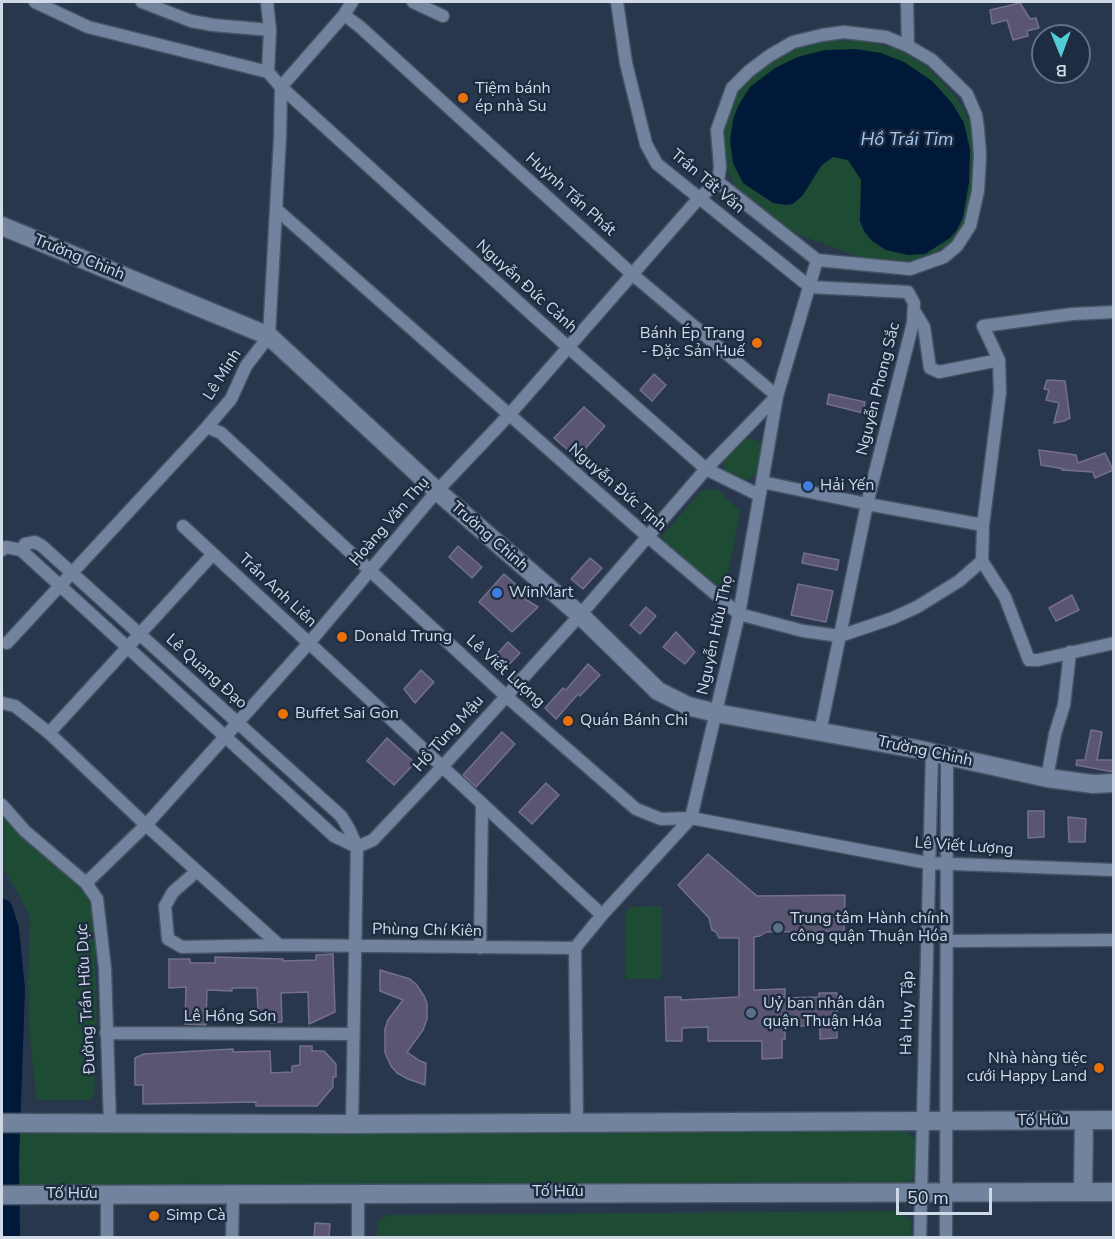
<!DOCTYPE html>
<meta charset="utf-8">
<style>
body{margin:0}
#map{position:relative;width:1115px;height:1239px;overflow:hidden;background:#28374c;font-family:"Nunito Sans",sans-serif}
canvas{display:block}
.frame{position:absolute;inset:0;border:3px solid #d0d9e7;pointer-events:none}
.north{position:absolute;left:1031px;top:24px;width:60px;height:60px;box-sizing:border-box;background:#1e2c42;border:2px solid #657184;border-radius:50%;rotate:179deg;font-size:16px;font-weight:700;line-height:24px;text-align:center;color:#d0d9e7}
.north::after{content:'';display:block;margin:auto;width:21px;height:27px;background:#52ccd5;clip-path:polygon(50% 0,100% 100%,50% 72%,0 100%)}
.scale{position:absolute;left:896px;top:1188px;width:96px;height:27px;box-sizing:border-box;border:3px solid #d0d9e7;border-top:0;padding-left:8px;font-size:18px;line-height:21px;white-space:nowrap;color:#d0d9e7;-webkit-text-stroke:4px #1e2c42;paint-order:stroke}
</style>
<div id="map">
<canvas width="1115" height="1239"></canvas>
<div class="frame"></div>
<div class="north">B</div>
<div class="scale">50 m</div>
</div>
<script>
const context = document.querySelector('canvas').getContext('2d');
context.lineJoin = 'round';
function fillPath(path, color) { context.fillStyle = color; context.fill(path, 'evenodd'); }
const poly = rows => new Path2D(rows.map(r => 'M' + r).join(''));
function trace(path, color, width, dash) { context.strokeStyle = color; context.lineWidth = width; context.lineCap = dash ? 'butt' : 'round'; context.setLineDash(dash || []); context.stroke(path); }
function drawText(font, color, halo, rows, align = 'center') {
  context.font = font + ' "Nunito Sans",sans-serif'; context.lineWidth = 5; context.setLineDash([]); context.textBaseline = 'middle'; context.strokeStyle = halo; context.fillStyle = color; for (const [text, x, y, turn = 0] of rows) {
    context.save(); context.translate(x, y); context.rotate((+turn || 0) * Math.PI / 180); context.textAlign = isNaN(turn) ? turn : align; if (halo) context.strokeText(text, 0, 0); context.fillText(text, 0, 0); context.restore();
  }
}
fillPath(poly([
 [857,40,898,49,927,67,955,96,962,106,971,126,975,151,973,191,966,221,957,239,943,252,915,262,872,260,853,255,798,234,779,224,742,196,735,186,725,166,722,133,732,100,746,80,755,71,787,52,800,47,829,41],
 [749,438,762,443,764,446,759,472,750,479,742,480,724,474,723,463,743,439],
 [717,489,740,511,726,584,711,585,666,547,662,536,702,490],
 [2,810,88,897,94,919,97,1013,94,1096,91,1100,37,1100,30,1041,28,980,30,916,2,865],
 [662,906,662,979,626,979,625,913,630,907],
 [897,1130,907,1132,917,1141,916,1173,913,1179,901,1184,2,1186,2,1133],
 [901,1211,911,1220,911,1237,377,1237,377,1223,387,1215]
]), '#1d4b33');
fillPath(poly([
 [855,49,881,53,904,62,932,81,952,103,964,123,970,150,969,182,963,217,957,230,950,238,925,254,908,255,886,250,872,241,864,231,860,221,861,180,848,160,833,157,821,166,803,195,793,204,786,205,773,203,743,183,733,163,730,141,733,120,738,106,750,87,775,68,798,57,825,50]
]), '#001938');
trace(poly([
 [2,910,8,929,14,989,8,1161,9,1238]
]), '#001938', 22);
const building = poly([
 [1020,3,1030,19,1036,18,1039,28,1027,31,1028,36,1013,40,1007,20,992,24,990,10,1020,3],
 [654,374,666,385,652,401,640,390,654,374],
 [1047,380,1065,381,1070,418,1064,421,1054,423,1059,403,1046,400,1049,390,1044,389,1047,380],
 [829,394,865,402,863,413,827,404,829,394],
 [584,407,605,426,577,458,554,438,584,407],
 [1039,450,1076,455,1078,463,1105,453,1113,470,1095,478,1093,472,1062,470,1064,469,1041,465,1039,450],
 [458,546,482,567,472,578,449,557,458,546],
 [804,553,839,560,837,570,802,563,804,553],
 [590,558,602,568,583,589,571,579,590,558],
 [504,574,528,595,525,599,538,607,512,632,479,602,504,574],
 [798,584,833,591,826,622,791,615,798,584],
 [1072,595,1079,610,1056,621,1049,608,1072,595],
 [646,607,656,616,640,634,630,625,646,607],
 [676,632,695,652,685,664,663,647,676,632],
 [508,642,520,653,501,673,489,663,508,642],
 [588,664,600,675,580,696,578,694,556,719,545,708,563,688,566,690,588,664],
 [421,670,434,682,415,703,404,689,421,670],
 [1091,730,1102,732,1097,760,1113,760,1113,772,1076,765,1077,760,1085,760,1091,730],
 [502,732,515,744,476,787,463,775,502,732],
 [387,738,415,763,394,785,367,761,387,738],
 [546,783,559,795,532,824,519,812,546,783],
 [1028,811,1044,811,1044,837,1028,838,1028,811],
 [1068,817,1086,819,1085,842,1069,842,1068,817],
 [708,854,757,896,845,895,844,931,766,932,760,936,754,937,754,990,785,989,785,998,819,997,819,993,837,993,837,1038,820,1039,820,1026,785,1026,785,1039,782,1039,782,1058,762,1059,762,1041,708,1041,708,1027,682,1028,682,1041,666,1041,665,997,681,997,681,1000,739,997,739,938,719,938,716,932,712,930,709,918,678,885,708,854],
 [333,954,335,1012,309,1024,308,992,281,993,282,1022,270,1023,270,1011,258,1012,257,988,232,988,232,991,207,990,206,1025,185,1024,186,987,169,988,169,959,190,959,190,963,215,963,215,957,283,959,283,961,316,960,316,955,333,954],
 [380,970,410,979,416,984,424,996,427,1003,427,1019,423,1030,407,1052,420,1061,426,1063,425,1085,408,1079,397,1073,391,1066,385,1053,385,1029,388,1020,403,1000,380,991,380,970],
 [300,1046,312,1046,312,1051,324,1051,336,1064,336,1077,333,1077,333,1087,317,1106,256,1106,256,1102,143,1104,143,1085,135,1085,135,1058,144,1054,233,1049,233,1052,270,1051,271,1073,292,1072,292,1066,300,1065,300,1046],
 [315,1223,330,1224,329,1238,314,1238,315,1223]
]);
fillPath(building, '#5a5671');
trace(building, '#74708c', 1.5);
const street = poly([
 [35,2,88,27,268,72],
 [142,2,191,21,213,25,270,30],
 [267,2,270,30,268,72,281,87,569,348,706,469,759,495],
 [413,2,443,16],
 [617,2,626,63,646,144,657,164,810,287,908,292,914,303,913,323,867,504,820,732],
 [907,2,908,46],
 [344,15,359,26,632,274,777,396,706,469,580,615,442,767,373,840,357,847],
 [844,32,886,37,908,46,932,60,967,94,976,115,978,129,980,155,978,191,970,226,957,246,944,257,910,269,817,260,718,182,720,167,717,130,732,88,749,71,769,56,793,42,822,35,844,32],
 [276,209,647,536,739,614,803,631,840,636,893,618,917,607,959,581,982,561],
 [915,312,924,327,930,368,939,372,999,360],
 [1114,312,1072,314,983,326,999,360,1000,392,983,525,982,561,1005,597,1029,660,1038,660,1114,643],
 [207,427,221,433,506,696,636,809,661,819,691,818,928,863,1114,870],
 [762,482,867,504,983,525],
 [183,526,602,915],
 [2,550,6,547,21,550,334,836,357,847],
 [21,550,25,544,35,542,42,546,341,816,349,829,357,847,352,1124],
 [7,643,207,427,231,399,246,366,269,336,280,138,281,87,344,15,352,2],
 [2,703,15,706,49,733,146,825,279,945],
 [49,733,213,554],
 [1047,778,1055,734,1064,705,1070,652],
 [2,805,25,831,86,883,97,899,105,968,110,1124],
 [197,871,173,892,165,906,168,939,182,947,279,945,575,948],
 [86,883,146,825,309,643,437,491,509,415,699,198,718,182],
 [947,941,1114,940],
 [480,948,482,805],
 [106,1033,353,1034],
 [577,1123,575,948,602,915,691,818,739,614,777,396,817,260],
 [107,1195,107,1238],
 [232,1238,233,1195],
 [358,1238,358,1193],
 [920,1238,932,753],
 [946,1238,947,756]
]);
const secondary = poly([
 [2,226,269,336,437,491,580,615,658,691,688,706,716,713,916,749,1047,778,1093,784,1114,783],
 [2,1123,352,1124,1114,1120],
 [1083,1191,1084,1120],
 [2,1195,1114,1192]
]);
trace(street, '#465265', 15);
trace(secondary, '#465265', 21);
trace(street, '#72839d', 12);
trace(secondary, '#72839d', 18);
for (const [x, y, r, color] of [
 [463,98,6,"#e8710a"],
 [757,343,6,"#e8710a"],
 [808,486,6,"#3f7fe0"],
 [497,593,6,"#3f7fe0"],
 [342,637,6,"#e8710a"],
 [283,714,6,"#e8710a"],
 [568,721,6,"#e8710a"],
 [778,928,6,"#5c6f8a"],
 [751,1013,6,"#5c6f8a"],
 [1099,1068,6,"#e8710a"],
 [154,1216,6,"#e8710a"]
]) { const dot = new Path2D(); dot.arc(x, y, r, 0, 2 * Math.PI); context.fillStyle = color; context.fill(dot); trace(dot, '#1e2c42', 2); }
drawText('16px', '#d0d9e7', '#1e2c42', [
 ["Tiệm bánh",475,89],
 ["ép nhà Su",475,107],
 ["Bánh Ép Trang",745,334,"right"],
 ["- Đặc Sản Huế",745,352,"right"],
 ["Hải Yến",820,486],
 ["WinMart",509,593],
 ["Donald Trung",354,637],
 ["Buffet Sai Gon",295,714],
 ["Quán Bánh Chi",580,721],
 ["Trung tâm Hành chính",790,919],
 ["công quận Thuận Hóa",790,937],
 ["Uỷ ban nhân dân",763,1004],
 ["quận Thuận Hóa",763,1022],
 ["Nhà hàng tiệc",1087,1059,"right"],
 ["cưới Happy Land",1087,1077,"right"],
 ["Simp Cà",166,1216]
], 'left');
drawText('16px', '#d0d9e7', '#1e2c42', [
 ["Trần Tất Văn",707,182,40],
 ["Huỳnh Tấn Phát",570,195,42],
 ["Trường Chinh",79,258,22],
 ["Nguyễn Đức Cảnh",526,287,42],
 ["Lê Minh",223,375,-58],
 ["Nguyễn Phong Sắc",879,389,-76],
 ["Nguyễn Đức Tịnh",617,488,41],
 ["Hoàng Văn Thụ",390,522,-49],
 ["Trường Chinh",489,537,41],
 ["Trần Anh Liên",277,591,43],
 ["Nguyễn Hữu Thọ",716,635,-78],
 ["Lê Quang Đạo",206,672,42],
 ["Lê Viết Lượng",505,672,42],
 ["Hồ Tùng Mậu",449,734,-48],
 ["Trường Chinh",925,752,12],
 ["Lê Viết Lượng",964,847,4],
 ["Phùng Chí Kiên",427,931,1],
 ["Đường Trần Hữu Dực",87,999,-93],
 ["Hà Huy Tập",908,1013,-89],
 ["Lê Hồng Sơn",230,1017],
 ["Tố Hữu",1043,1121,-1],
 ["Tố Hữu",558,1192],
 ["Tố Hữu",72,1194]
]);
drawText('italic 18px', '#a4c9f2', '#1e2c42', [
 ["Hồ Trái Tim",907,141]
]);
</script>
